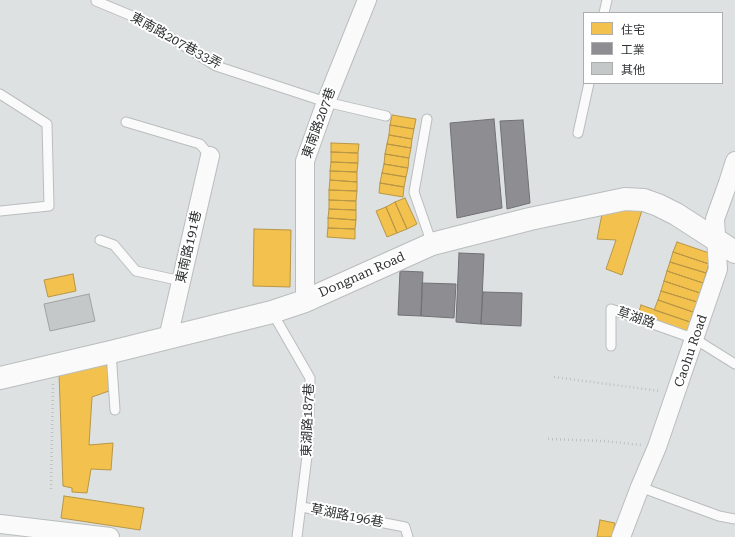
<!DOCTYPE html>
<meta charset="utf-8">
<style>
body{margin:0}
#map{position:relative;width:735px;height:537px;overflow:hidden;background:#dde1e1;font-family:"Roboto Serif","Noto Sans TC",serif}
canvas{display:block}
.legend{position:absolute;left:583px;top:12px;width:140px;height:72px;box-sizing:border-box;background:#fff;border:1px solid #acadad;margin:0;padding:5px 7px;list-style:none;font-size:12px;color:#2f3132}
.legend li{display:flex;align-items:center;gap:8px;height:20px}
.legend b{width:20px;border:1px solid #acadad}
</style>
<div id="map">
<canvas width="735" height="537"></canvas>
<ul class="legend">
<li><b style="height:11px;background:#f2c14e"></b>住宅</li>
<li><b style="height:11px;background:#8d8d92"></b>工業</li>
<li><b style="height:11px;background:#c5c8c8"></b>其他</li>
</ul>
</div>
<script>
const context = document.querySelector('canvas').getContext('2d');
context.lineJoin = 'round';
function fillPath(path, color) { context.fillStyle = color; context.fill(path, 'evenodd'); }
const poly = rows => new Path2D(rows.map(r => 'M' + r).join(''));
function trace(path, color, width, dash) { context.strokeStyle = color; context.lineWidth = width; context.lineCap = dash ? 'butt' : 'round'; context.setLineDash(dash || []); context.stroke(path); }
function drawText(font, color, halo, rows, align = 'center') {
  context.font = font + ' "Roboto Serif","Noto Sans TC",serif'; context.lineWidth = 4; context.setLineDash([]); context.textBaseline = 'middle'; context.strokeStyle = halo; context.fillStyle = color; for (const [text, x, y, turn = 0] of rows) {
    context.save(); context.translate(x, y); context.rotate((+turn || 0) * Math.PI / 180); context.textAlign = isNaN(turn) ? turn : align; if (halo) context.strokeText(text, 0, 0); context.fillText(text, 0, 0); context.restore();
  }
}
const homes = poly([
 [392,115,416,119,414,129,390,125,392,115],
 [390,125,414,129,412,139,389,135,390,125],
 [389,135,412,139,411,148,387,144,389,135],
 [331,143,359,144,358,153,331,152,331,143],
 [387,144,411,148,409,158,385,154,387,144],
 [331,152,358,153,358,163,331,162,331,152],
 [385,154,409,158,408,168,384,164,385,154],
 [331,162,358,163,357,172,330,171,331,162],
 [384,164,408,168,406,177,382,173,384,164],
 [330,171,357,172,357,182,330,180,330,171],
 [382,173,406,177,404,187,380,183,382,173],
 [330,180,357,182,357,191,329,190,330,180],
 [380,183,404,187,403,197,379,193,380,183],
 [329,190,357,191,356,201,329,200,329,190],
 [405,198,417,224,407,229,395,202,405,198],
 [329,200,356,201,356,210,329,209,329,200],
 [395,202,407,229,397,233,386,207,395,202],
 [386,207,397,233,387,237,376,211,386,207],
 [643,207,622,275,606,269,616,240,597,239,603,209,643,207],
 [329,209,356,210,356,220,328,218,329,209],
 [328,218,356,220,355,229,328,228,328,218],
 [328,228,355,229,355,239,327,237,328,228],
 [254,229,291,230,290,287,253,286,254,229],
 [677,242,712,254,709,264,673,252,677,242],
 [673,252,709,264,706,273,670,262,673,252],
 [670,262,706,273,703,283,667,271,670,262],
 [667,271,703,283,700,293,664,281,667,271],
 [73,274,76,291,48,297,44,280,73,274],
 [664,281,700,293,697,302,661,291,664,281],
 [661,291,697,302,693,312,658,300,661,291],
 [658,300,693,312,690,322,654,310,658,300],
 [641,305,690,322,687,331,638,315,641,305],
 [107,364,109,391,92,397,89,445,113,443,111,470,91,469,87,493,72,492,72,488,63,486,59,373,107,364],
 [64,496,144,508,140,530,61,518,64,496],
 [600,520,615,523,612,537,597,537,600,520]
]);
fillPath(homes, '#f2c14e');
trace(homes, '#b89646', 1);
const industry = poly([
 [494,119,502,208,457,218,450,123,494,119],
 [523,120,530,203,507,209,500,121,523,120],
 [459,253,484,254,481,324,456,322,459,253],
 [400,271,423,272,421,316,398,315,400,271],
 [422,283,456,284,454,318,421,316,422,283],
 [483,292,522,293,521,326,481,324,483,292]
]);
fillPath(industry, '#8d8d92');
trace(industry, '#717175', 1);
const building = poly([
 [89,294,95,321,50,331,44,304,89,294]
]);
fillPath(building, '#c5c8c8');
trace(building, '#9fa2a3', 1);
const service = poly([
 [96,1,144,21,216,66,326,102,386,116],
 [604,13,607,0],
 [0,94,47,124,49,206,0,211],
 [427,119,414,192,432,244],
 [126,122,200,144,210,156],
 [578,133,589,83],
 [100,240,114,245,136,271,181,281],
 [272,312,310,378,308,448,297,537],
 [611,346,611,309,695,339,735,364],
 [111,352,115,410],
 [640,487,719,516,735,519],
 [302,507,405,527,408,537]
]);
const minor = poly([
 [305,301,305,161,326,102,367,0],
 [168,338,210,156],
 [0,524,110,537],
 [621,537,640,487,657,447,718,269,715,219,728,183,735,161]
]);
const tertiary = poly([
 [0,378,111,352,272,312,305,301,432,244,530,219,625,199,644,200,658,205,676,214,735,252]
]);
trace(service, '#babdbe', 11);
trace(minor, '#babdbe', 20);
trace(tertiary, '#babdbe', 24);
trace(poly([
 [554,377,660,391],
 [548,439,603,441,641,445],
 [51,489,53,383]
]), '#bfc1c1', 2.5, [1, 3]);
trace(service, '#fafafa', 9);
trace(minor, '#fafafa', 18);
trace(tertiary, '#fafafa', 22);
drawText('13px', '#2f3132', '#fff', [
 ["東南路207巷33弄",176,41,29],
 ["東南路207巷",319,123,-70],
 ["東南路191巷",189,247,-77],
 ["Dongnan Road",362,275,-24],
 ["草湖路",636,318,19],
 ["Caohu Road",691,351,-71],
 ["東湖路187巷",308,420,-88],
 ["草湖路196巷",347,516,11]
]);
</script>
